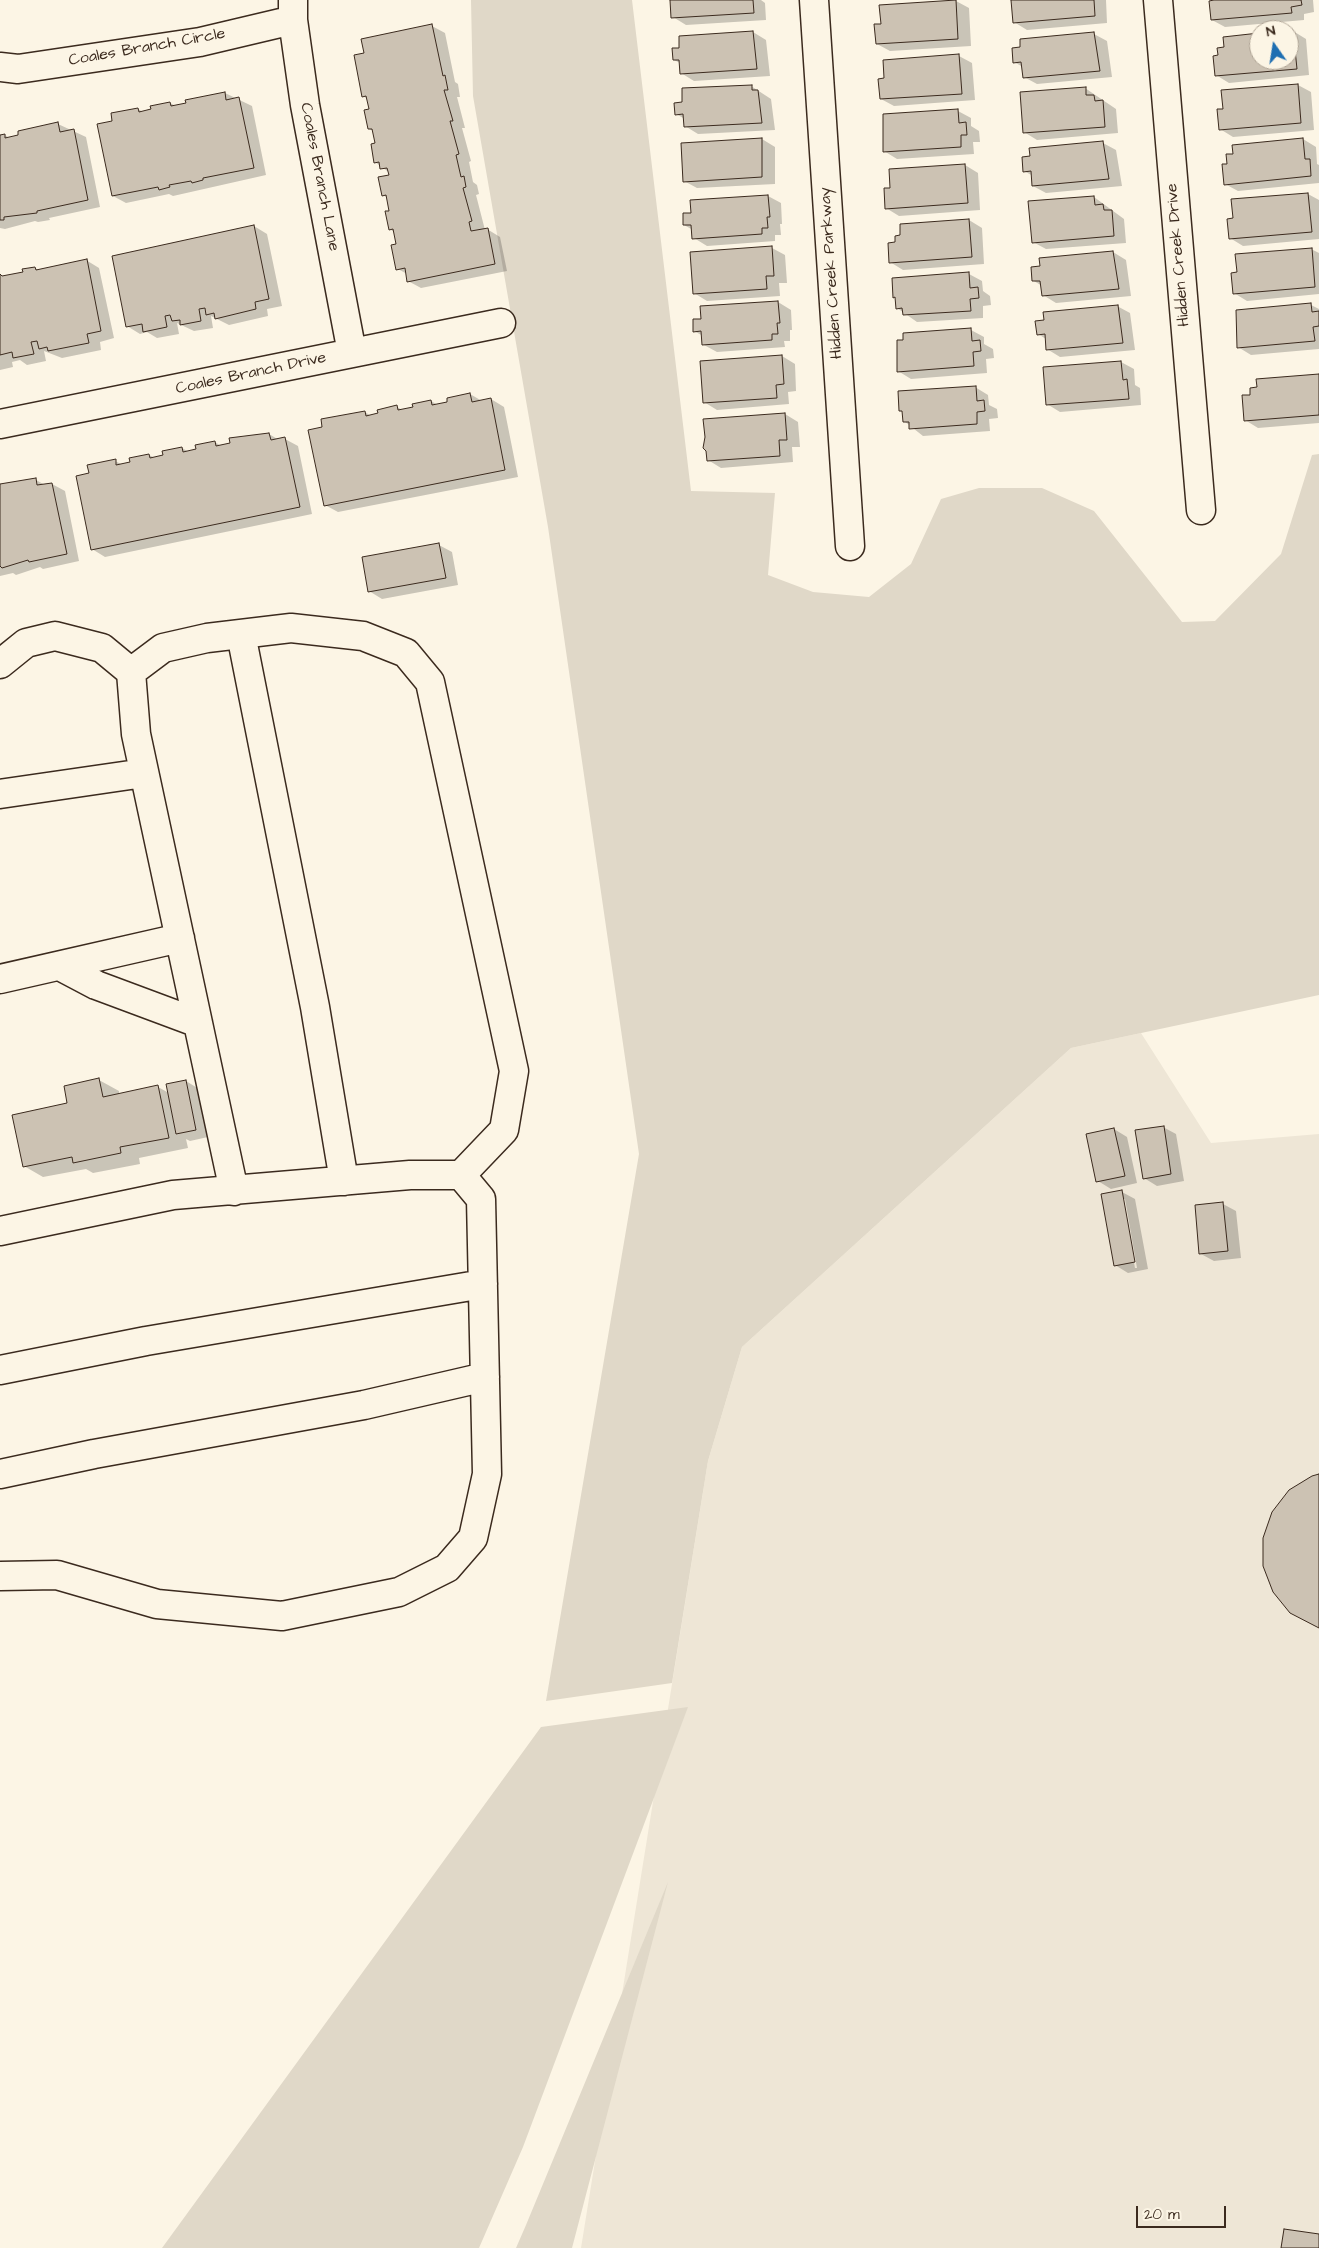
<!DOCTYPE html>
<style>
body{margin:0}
#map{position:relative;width:1319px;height:2248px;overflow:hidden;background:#fcf5e5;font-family:"Architects Daughter",sans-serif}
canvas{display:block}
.north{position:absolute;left:1249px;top:20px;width:50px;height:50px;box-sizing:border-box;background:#fcf5e5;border:1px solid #afa495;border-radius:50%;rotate:347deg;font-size:14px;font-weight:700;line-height:20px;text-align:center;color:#3b2a1e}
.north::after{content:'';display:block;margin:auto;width:18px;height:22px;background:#1f6fb2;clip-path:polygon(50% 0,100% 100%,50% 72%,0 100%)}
.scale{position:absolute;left:1136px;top:2206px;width:90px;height:22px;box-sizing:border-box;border:2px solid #3b2a1e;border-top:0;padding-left:6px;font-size:15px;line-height:18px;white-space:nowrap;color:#3b2a1e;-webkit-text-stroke:4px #fcf5e5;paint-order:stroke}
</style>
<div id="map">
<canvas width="1319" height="2248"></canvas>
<div class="north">N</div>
<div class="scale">20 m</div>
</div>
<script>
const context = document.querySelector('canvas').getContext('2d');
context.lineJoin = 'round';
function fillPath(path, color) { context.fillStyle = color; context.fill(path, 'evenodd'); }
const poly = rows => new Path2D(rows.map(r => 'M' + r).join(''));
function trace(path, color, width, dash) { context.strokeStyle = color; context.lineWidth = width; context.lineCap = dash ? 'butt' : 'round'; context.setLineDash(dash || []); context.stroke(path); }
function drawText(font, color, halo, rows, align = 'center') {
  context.font = font + ' "Architects Daughter",sans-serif'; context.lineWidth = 4; context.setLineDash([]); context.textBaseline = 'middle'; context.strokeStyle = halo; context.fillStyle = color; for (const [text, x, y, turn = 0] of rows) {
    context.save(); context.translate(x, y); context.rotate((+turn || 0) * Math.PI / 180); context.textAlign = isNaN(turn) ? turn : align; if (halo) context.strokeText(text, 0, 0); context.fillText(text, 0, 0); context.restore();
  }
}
fillPath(poly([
 [1141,1033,1211,1143,1319,1134,1319,2248,581,2248,708,1461,742,1347,1071,1048]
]), '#eee6d6');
fillPath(poly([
 [471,0,632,0,691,491,775,493,768,575,813,592,869,597,911,564,941,499,979,488,1042,488,1094,511,1182,622,1215,621,1281,554,1312,455,1319,454,1319,995,1071,1048,742,1347,708,1461,672,1683,546,1701,639,1154,548,527,473,96],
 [688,1707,523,2147,479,2248,162,2248,541,1727],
 [668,1882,572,2248,516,2248,526,2225]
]), '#e0d8c8');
fillPath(poly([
 [672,0,761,0,765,3,766,20,686,25,673,17],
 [1012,0,1106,0,1107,23,1027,30,1014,22],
 [1215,0,1313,0,1314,12,1304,14,1304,20,1225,27,1212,20],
 [956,1,969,8,971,46,890,51,877,44,882,25],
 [432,26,445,33,455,82,458,84,460,97,457,97,465,128,462,128,471,161,469,162,473,182,477,185,479,194,476,195,485,230,487,229,500,237,507,271,421,288,408,281,407,274,398,269,395,233,390,229,391,212,388,198,383,195,390,173,375,162,377,144,374,131,369,129,371,110,368,99,363,96,365,54],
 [1293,31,1306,39,1309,75,1229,83,1216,75,1219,56,1259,35,1259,60,1289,60,1289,32],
 [753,32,766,40,770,76,694,81,681,73,680,63,674,60,680,49],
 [1094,34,1107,41,1112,77,1037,84,1024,77,1023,67,1014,62],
 [959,56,972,63,975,100,894,106,881,99],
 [1298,85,1311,92,1314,130,1233,137,1220,129],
 [751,86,771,99,775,130,698,134,685,126,685,119,676,114],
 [1085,88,1116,109,1118,133,1037,140,1024,132],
 [225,93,252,106,266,175,173,196,169,194,126,203,113,196,114,122,138,109,143,112,170,103,176,106],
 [958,111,971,118,971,126,979,131,980,142,973,142,974,154,897,159,884,151],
 [58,124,86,137,100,207,49,218,50,220,38,222,35,221,5,229,0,228,0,136,5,135,9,138],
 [762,139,775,147,775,184,697,188,684,181],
 [1303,139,1316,147,1317,164,1319,165,1319,183,1238,191,1225,184,1229,165],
 [1103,143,1116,150,1122,186,1046,193,1033,186,1033,176,1024,171],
 [965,165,978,173,980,210,899,216,886,208],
 [1308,194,1319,200,1319,239,1243,246,1230,238],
 [768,196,781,203,782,224,780,224,781,235,775,235,775,241,707,246,694,238,693,230,684,225,692,214],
 [1094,197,1124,219,1126,243,1046,249,1033,242],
 [969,220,982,228,984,264,903,270,890,262,901,236,901,225],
 [254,226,267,234,282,306,267,309,268,316,229,325,211,316,213,328,194,331,177,323,179,334,157,338,147,332,140,334,127,326],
 [772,248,785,255,787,283,779,283,780,296,707,301,694,293],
 [1311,249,1319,253,1319,294,1247,301,1234,293],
 [1113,252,1126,260,1131,296,1056,303,1043,295,1042,286,1034,281],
 [86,260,99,268,114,338,100,342,101,350,62,358,44,351,46,361,27,365,20,360,12,362,13,367,0,370,0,276,5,277,24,273,35,268,39,270],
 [969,274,982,281,983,291,990,296,991,305,983,306,983,318,917,322,897,308,897,299,894,297],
 [778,302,791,310,792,330,790,330,790,341,784,341,785,347,717,352,704,345,703,336,694,331],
 [1311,305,1319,309,1319,349,1251,355,1238,347],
 [1117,306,1130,313,1135,350,1060,357,1047,349,1046,339,1038,334],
 [971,330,984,337,984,344,993,349,994,358,986,359,987,373,911,379,898,371],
 [782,356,795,364,796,391,788,392,789,404,717,410,704,402],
 [1121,362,1134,369,1135,385,1140,388,1141,405,1060,412,1047,404],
 [1319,375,1319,423,1258,428,1245,420,1251,396],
 [975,387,988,395,989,405,997,409,998,418,989,419,990,431,923,436,904,421,903,412,900,411],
 [470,394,482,401,491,399,504,407,518,477,338,512,325,505,324,428,365,412,371,416,397,407,404,411,431,401,438,405],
 [785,414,798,422,800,447,792,447,793,462,721,468,708,460,704,440,706,437],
 [269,434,279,440,285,439,298,446,312,514,105,557,92,549,91,474,115,461,123,465,149,455,155,458,165,456,182,448,189,452,215,442,221,446],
 [36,480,45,485,52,484,65,491,79,561,43,569,40,567,16,575,13,573,0,576,0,485],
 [439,545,452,552,458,585,382,599,369,591],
 [99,1080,119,1091,119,1094,158,1087,169,1093,186,1081,199,1089,208,1137,190,1141,186,1139,188,1148,139,1158,140,1164,93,1173,86,1169,43,1177,24,1166,69,1104],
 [1163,1127,1176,1134,1184,1181,1157,1186,1144,1178],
 [1114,1129,1127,1137,1137,1183,1111,1189,1098,1181],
 [1122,1192,1135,1199,1148,1269,1128,1273,1115,1265],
 [1122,1199,1125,1199,1137,1268,1135,1268],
 [1223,1204,1236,1211,1241,1258,1214,1261,1201,1254]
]), '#0003');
const building = poly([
 [670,0,753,0,754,13,671,18,670,0],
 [956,0,958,39,876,44,874,24,881,24,879,5,956,0],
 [1011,0,1094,0,1095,16,1013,23,1011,0],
 [1301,0,1302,5,1291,7,1292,13,1211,20,1209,1,1214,0,1301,0],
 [432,24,443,76,445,75,448,90,444,90,453,121,450,121,459,154,456,155,461,177,464,176,466,187,463,188,472,221,469,222,471,231,488,228,495,264,407,282,405,268,396,270,391,245,396,244,393,229,389,230,385,211,389,211,386,195,382,196,378,177,389,175,387,168,380,169,379,162,374,163,371,144,375,143,372,129,368,129,364,110,369,109,366,96,362,97,354,55,364,53,361,39,432,24],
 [1289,30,1293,30,1297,69,1215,76,1213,56,1218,55,1217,48,1224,47,1223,37,1259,33,1259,60,1289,60,1289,30],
 [753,31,757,69,680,74,679,60,673,60,672,48,679,48,679,36,753,31],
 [1094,32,1100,71,1023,78,1021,62,1013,63,1012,48,1020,47,1020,39,1094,32],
 [959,54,962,94,880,99,878,79,884,78,883,60,959,54],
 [1298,84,1301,123,1219,130,1217,109,1223,109,1221,90,1298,84],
 [752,85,752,90,758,90,762,123,684,127,683,114,675,115,674,103,682,102,682,88,752,85],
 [1086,87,1086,95,1094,95,1095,101,1103,100,1105,127,1023,133,1020,92,1086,87],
 [225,92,226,100,239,97,254,168,203,178,203,180,192,183,191,181,169,185,170,187,159,190,158,187,112,196,97,124,112,121,111,113,138,108,139,112,151,109,150,106,170,102,171,106,186,103,185,100,225,92],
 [958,109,959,123,966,122,967,135,961,135,961,147,883,152,883,114,958,109],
 [58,122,60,132,74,129,88,200,37,211,37,213,4,217,4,220,0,220,0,135,5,134,5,138,18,135,18,131,58,122],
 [762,138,762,177,683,182,681,143,762,138],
 [1303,138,1305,159,1310,159,1311,176,1224,185,1222,164,1227,164,1226,154,1233,154,1232,145,1303,138],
 [1103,141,1109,179,1032,186,1031,171,1023,172,1022,157,1030,156,1029,148,1103,141],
 [965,164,968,203,885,209,884,188,890,188,889,169,965,164],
 [1308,193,1312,232,1229,239,1227,219,1233,218,1231,199,1308,193],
 [768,195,770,217,767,217,768,228,762,228,762,234,692,239,691,225,683,225,683,213,691,213,690,200,768,195],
 [1094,196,1095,205,1103,204,1104,210,1112,210,1114,236,1032,243,1028,201,1094,196],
 [969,219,972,257,889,263,888,243,895,242,895,236,900,235,900,224,969,219],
 [254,225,269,299,255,302,256,309,215,319,214,313,206,315,205,308,199,309,201,321,180,325,180,320,172,321,170,315,165,316,167,327,143,332,142,324,126,327,112,256,254,225],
 [772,246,774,276,766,276,767,289,693,294,690,252,772,246],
 [1312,248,1315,287,1233,294,1231,273,1237,272,1235,254,1312,248],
 [1113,251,1119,289,1042,296,1040,281,1032,281,1031,267,1040,266,1039,258,1113,251],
 [87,259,101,331,87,334,89,343,48,351,47,347,39,349,37,341,31,342,34,354,13,358,12,352,0,355,0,274,2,276,23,272,22,269,35,267,36,270,87,259],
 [969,272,970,288,978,287,979,298,970,299,971,311,903,315,902,308,896,309,895,297,893,298,892,278,969,272],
 [778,301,780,323,777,323,778,334,772,334,772,340,702,345,701,331,693,332,693,319,701,319,700,306,778,301],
 [1311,303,1312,312,1319,311,1319,326,1313,327,1315,341,1237,348,1236,310,1311,303],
 [1118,305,1123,343,1046,350,1045,334,1037,335,1035,321,1044,320,1043,312,1118,305],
 [971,328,972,341,980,340,981,351,973,352,974,366,897,372,897,340,903,340,903,333,971,328],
 [782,355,784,384,776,385,777,398,703,403,700,361,782,355],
 [1121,361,1123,380,1127,379,1129,399,1046,405,1043,367,1121,361],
 [1319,374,1319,415,1244,421,1242,395,1250,395,1250,388,1257,387,1256,379,1319,374],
 [976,386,977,401,984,400,985,411,977,412,977,424,909,429,909,422,903,422,902,411,899,411,898,391,976,386],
 [470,393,472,402,491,398,505,470,324,506,308,430,322,427,321,419,365,411,366,416,378,413,377,410,397,405,398,410,413,407,412,404,431,400,432,405,447,402,447,398,470,393],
 [785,413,787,440,779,440,780,456,707,461,706,451,703,448,705,437,703,419,785,413],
 [269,433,271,440,285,437,300,507,91,550,76,476,89,473,87,465,116,459,116,465,130,462,129,458,149,454,150,458,163,455,162,451,182,447,183,452,196,449,195,445,215,441,216,446,230,443,229,438,269,433],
 [36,478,37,485,52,483,67,554,29,562,28,560,2,568,0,566,0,484,36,478],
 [439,543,446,578,368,592,362,557,439,543],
 [99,1078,103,1097,158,1085,169,1138,120,1147,121,1153,73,1163,72,1157,23,1167,12,1115,67,1103,64,1086,99,1078],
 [186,1080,196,1130,176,1134,166,1084,186,1080],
 [1164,1126,1171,1174,1143,1179,1135,1130,1164,1126],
 [1114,1128,1125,1176,1096,1182,1086,1134,1114,1128],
 [1122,1190,1135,1262,1114,1266,1101,1194,1122,1190],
 [1223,1202,1228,1251,1199,1254,1195,1205,1223,1202],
 [1319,1474,1319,1628,1290,1613,1273,1592,1263,1566,1263,1538,1272,1512,1289,1490,1312,1476,1319,1474],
 [1284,2229,1319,2234,1319,2248,1281,2248,1284,2229]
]);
fillPath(building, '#ccc2b3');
trace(building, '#3b2a1e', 1);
const minor = poly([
 [293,0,293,20,305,105,352,353],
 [814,0,850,546],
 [1158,0,1201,510],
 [0,67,18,69,200,42,293,20],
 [0,424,501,323],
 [241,634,315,1007,344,1181],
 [0,664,26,643,55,636,102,648,131,672],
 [0,794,144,773],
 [60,966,96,985,198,1023],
 [0,979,180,938],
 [234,1191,136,734,131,672,163,648,207,638,291,628,363,636,406,653,430,682,514,1071,504,1130,461,1175],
 [0,1231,173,1195,410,1175,461,1175,481,1199,487,1474,473,1538,447,1568,399,1592,282,1616,157,1604,57,1575,0,1576],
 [0,1370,146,1341,483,1284],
 [0,1474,94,1454,364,1405,485,1377]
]);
trace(minor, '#3b2a1e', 31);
trace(minor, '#fcf5e5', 28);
drawText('16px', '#3b2a1e', '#fcf5e5', [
 ["Coales Branch Circle",147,48,-10],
 ["Coales Branch Lane",319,177,79],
 ["Hidden Creek Drive",1179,255,-95],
 ["Hidden Creek Parkway",832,273,-94],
 ["Coales Branch Drive",251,374,-12]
]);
</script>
